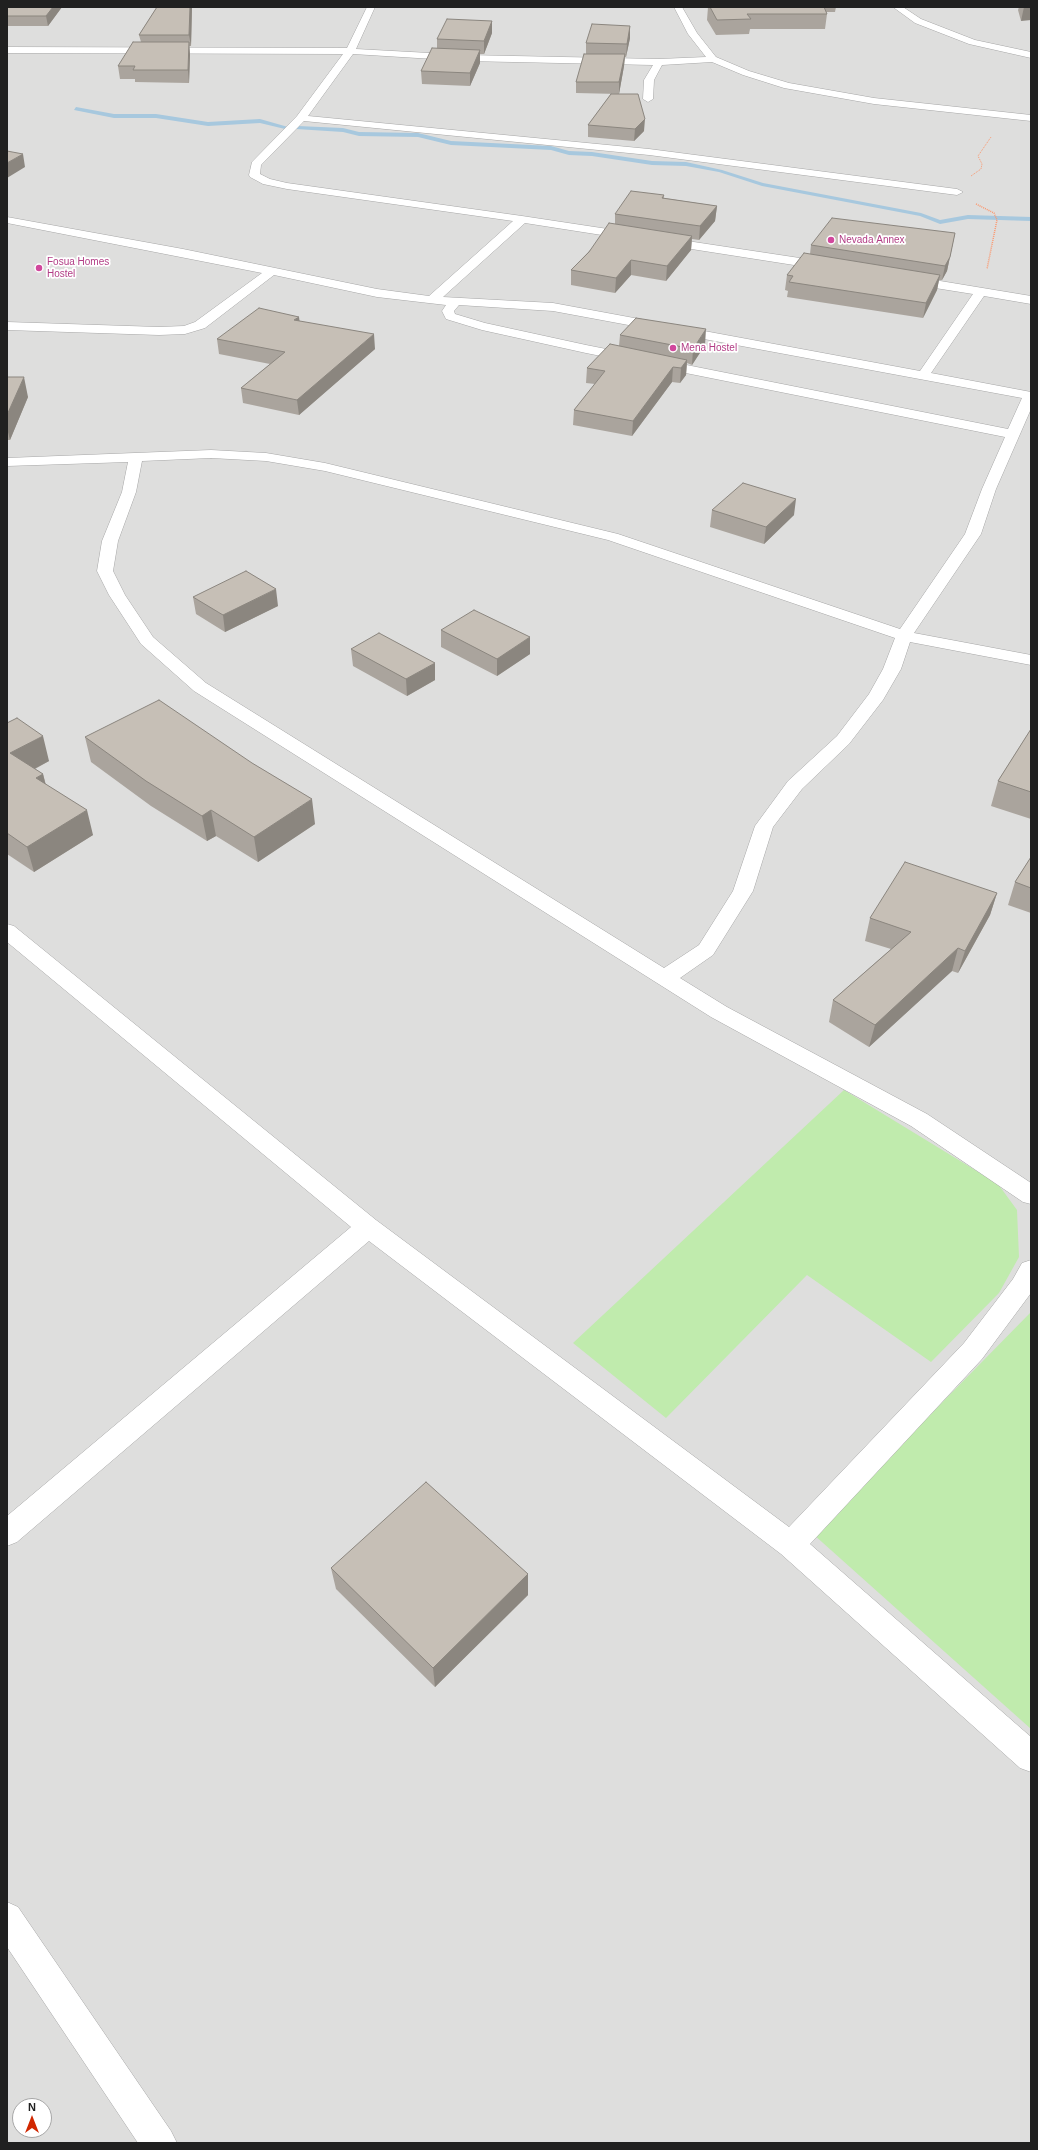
<!DOCTYPE html>
<style>
body{margin:0}
#map{position:relative;width:1038px;height:2150px;overflow:hidden;background:#f1efe7;font-family:Arial,sans-serif}
canvas{display:block}
.frame{position:absolute;inset:0;border:8px solid #202020;pointer-events:none}
.north{position:absolute;left:12px;top:2098px;width:40px;height:40px;box-sizing:border-box;background:#fff;border:1px solid #a6a6a6;border-radius:50%;rotate:0deg;font-size:11px;font-weight:700;line-height:16px;text-align:center;color:#202020}
.north::after{content:'';display:block;margin:auto;width:14px;height:18px;background:#d12700;clip-path:polygon(50% 0,100% 100%,50% 72%,0 100%)}
</style>
<div id="map">
<canvas width="1038" height="2150"></canvas>
<div class="frame"></div>
<div class="north">N</div>
</div>
<script>
const context = document.querySelector('canvas').getContext('2d');
context.lineJoin = 'round';
function fillPath(path, color) { context.fillStyle = color; context.fill(path, 'evenodd'); }
const poly = rows => new Path2D(rows.map(r => 'M' + r).join(''));
function trace(path, color, width, dash) { context.strokeStyle = color; context.lineWidth = width; context.lineCap = dash ? 'butt' : 'round'; context.setLineDash(dash || []); context.stroke(path); }
function drawText(font, color, halo, rows, align = 'center') {
  context.font = font + ' Arial,sans-serif'; context.lineWidth = 3.5; context.setLineDash([]); context.textBaseline = 'middle'; context.strokeStyle = halo; context.fillStyle = color; for (const [text, x, y, turn = 0] of rows) {
    context.save(); context.translate(x, y); context.rotate((+turn || 0) * Math.PI / 180); context.textAlign = isNaN(turn) ? turn : align; if (halo) context.strokeText(text, 0, 0); context.fillText(text, 0, 0); context.restore();
  }
}
fillPath(poly([
 [7,7,1031,7,1031,2143,7,2143],
 [20,2106,44,2106,44,2130,20,2130]
]), '#dededd');
fillPath(poly([
 [844,1090,998,1184,1017,1210,1019,1257,999,1293,931,1362,807,1275,666,1418,573,1343],
 [1031,1312,1031,1729,813,1534]
]), '#c0ebad');
fillPath(poly([
 [76,107,114,114,156,114,208,122,260,119,288,127,285,129,260,123,208,126,156,118,114,118,74,110,76,107],
 [298,126,343,128,359,132,418,133,451,141,551,146,569,151,592,152,652,161,686,162,722,170,763,183,921,213,940,220,968,215,1031,217,1031,221,968,219,940,224,920,216,762,186,719,172,686,166,652,165,592,156,569,155,551,150,451,145,418,137,359,136,343,132,296,129,298,126]
]), '#a7c8de');
const street = poly([
 [367,7,375,7,356,49,466,55,659,59,706,57,688,34,674,7,682,7,697,33,716,57,749,71,789,83,874,98,1031,115,1031,121,874,104,784,88,743,75,712,62,662,65,654,80,653,99,648,102,643,99,644,80,653,65,466,61,353,54,308,116,649,149,957,189,963,192,957,195,649,155,304,121,261,165,260,174,270,179,287,183,522,216,826,262,832,266,826,270,525,223,443,297,553,303,920,371,973,294,910,284,906,283,904,280,906,277,910,276,1031,296,1031,304,984,296,931,373,1031,392,1031,409,996,489,981,534,914,633,1031,655,1031,665,910,642,901,669,883,700,849,744,802,789,773,827,753,891,713,955,680,978,727,1007,927,1114,1031,1183,1031,1204,1023,1202,911,1126,711,1017,194,691,141,644,109,595,97,571,102,541,122,492,128,462,7,466,7,458,211,450,266,453,325,463,618,534,900,629,965,534,982,489,1005,437,586,353,482,330,446,319,442,311,446,305,377,297,274,275,205,328,185,334,159,335,7,330,7,322,159,327,184,326,195,322,262,273,7,223,7,217,183,249,377,289,429,296,513,221,287,189,263,184,250,177,249,175,252,162,297,116,343,54,7,53,7,47,347,48,367,7],
 [459,305,553,311,1022,398,1008,429,586,345,485,323,455,314,454,311,459,305],
 [211,458,266,461,325,471,608,540,895,638,883,669,869,694,837,736,788,781,755,826,733,891,699,945,664,968,206,683,153,637,125,595,113,571,118,541,136,492,142,461,211,458],
 [893,7,903,7,921,19,975,40,1031,52,1031,58,969,44,915,23,893,7],
 [7,924,14,926,376,1220,789,1527,964,1343,1013,1279,1022,1263,1031,1260,1031,1293,982,1359,810,1544,1031,1737,1031,1772,1020,1768,781,1554,369,1241,17,1542,7,1546,7,1516,351,1227,7,942,7,924],
 [7,1902,18,1907,171,2131,177,2143,138,2143,7,1947,7,1902]
]);
trace(street, '#a7a7a7', 1);
trace(poly([
 [971,176,981,169,982,164,978,156,991,137]
]), '#fb976e', 1, [1, 1]);
trace(poly([
 [976,204,994,213,997,220,987,269]
]), '#fb976e', 1.5, [1, 1]);
fillPath(street, '#fff');
fillPath(poly([
 [7,7,62,7,48,26,7,26],
 [157,7,203,7,203,8,192,7,191,46,189,46,190,55,189,83,135,82,135,79,120,79,118,66,141,42,139,35],
 [708,7,836,7,835,12,826,12,827,14,825,29,750,29,749,34,716,35,707,20],
 [1019,7,1031,7,1021,21,1018,10],
 [492,21,492,33,484,54,480,54,480,63,470,86,422,84,421,71,437,48,437,39],
 [630,26,630,38,626,57,625,57,624,66,619,94,576,93,576,82,586,54,586,43],
 [611,94,644,131,634,141,588,137,588,125],
 [664,195,664,198,717,206,715,221,699,240,692,239,691,250,666,281,631,275,615,293,571,285,571,270,615,224,615,214],
 [955,233,947,271,942,280,939,280,937,290,923,318,787,297,788,291,785,290,787,275,810,254,811,245],
 [300,321,375,349,299,415,243,403,241,388,270,364,219,354,217,339],
 [620,335,705,345,692,365,687,363,686,375,680,383,672,382,632,436,573,425,574,410,595,384,586,383,587,368,619,346],
 [7,377,28,397,10,440,7,440],
 [712,510,794,515,764,544,710,527],
 [193,597,278,606,225,632,196,614],
 [441,630,530,654,497,676,441,647],
 [351,649,435,680,407,696,353,666],
 [7,723,49,761,35,769,43,774,46,785,93,835,34,872,7,854],
 [1031,729,1031,819,991,806,998,781],
 [85,737,315,824,258,862,216,836,207,841,151,806,91,762],
 [1031,857,1031,913,1008,905,1015,882],
 [997,893,990,915,958,973,952,971,869,1047,829,1022,833,1000,891,949,865,941,870,918],
 [331,1568,528,1574,528,1595,435,1687,336,1589]
]), '#aaa49d');
fillPath(poly([
 [53,7,62,7,48,26,46,16],
 [190,7,192,7,191,46,189,35],
 [1024,7,1031,7,1031,20,1021,21],
 [492,21,492,33,484,54,484,41],
 [630,26,630,38,626,57,627,44],
 [189,42,190,55,189,83,188,70],
 [480,50,480,63,470,86,470,73],
 [625,54,624,66,619,94,619,82],
 [645,119,644,131,634,141,635,129],
 [23,154,25,167,7,178,7,163],
 [717,206,715,221,699,240,700,226],
 [955,233,947,271,942,280,945,266],
 [692,236,691,250,666,281,667,266],
 [631,260,631,275,615,293,616,278],
 [940,275,937,290,923,318,926,303],
 [299,317,301,332,294,320],
 [706,329,705,345,692,365,693,349],
 [374,334,375,349,299,415,297,400],
 [687,360,686,375,680,383,681,368],
 [673,367,672,382,632,436,633,421],
 [24,377,28,397,10,440,7,428,7,415],
 [796,499,794,515,764,544,766,527],
 [276,589,278,606,225,632,223,615],
 [530,637,530,654,497,676,497,659],
 [435,663,435,680,407,696,406,679],
 [43,736,49,761,17,778,10,753],
 [43,774,49,799,36,778],
 [312,799,315,824,258,862,254,837],
 [87,810,93,835,34,872,27,847],
 [211,810,216,836,207,841,202,816],
 [997,893,990,915,958,973,965,951],
 [958,948,952,971,869,1047,875,1025],
 [528,1574,528,1595,435,1687,433,1668]
]), '#8b867f');
const building = poly([
 [7,7,53,7,46,16,7,16,7,7],
 [157,7,190,7,189,35,139,35,157,7],
 [710,7,824,7,827,14,747,14,751,19,717,20,710,7],
 [447,19,492,21,484,41,437,39,447,19],
 [592,24,630,26,627,44,586,43,592,24],
 [133,42,189,42,188,70,133,70,135,66,118,66,133,42],
 [432,48,480,50,470,73,421,71,432,48],
 [584,54,625,54,619,82,576,82,584,54],
 [611,94,638,94,645,119,635,129,588,125,611,94],
 [7,151,23,154,7,163,7,151],
 [631,191,664,195,662,198,717,206,700,226,615,214,631,191],
 [832,218,955,233,950,257,945,266,811,245,832,218],
 [609,223,692,236,667,266,631,260,616,278,571,270,589,252,609,223],
 [804,253,940,275,926,303,789,282,793,276,787,275,804,253],
 [259,308,299,317,294,320,374,334,297,400,241,388,285,352,217,339,259,308],
 [636,318,706,329,693,349,620,335,636,318],
 [610,344,687,360,681,368,673,367,633,421,574,410,605,371,587,368,610,344],
 [7,377,24,377,7,415,7,377],
 [743,483,796,499,766,527,712,510,743,483],
 [246,571,276,589,223,615,193,597,246,571],
 [474,610,530,637,497,659,441,630,474,610],
 [379,633,435,663,406,679,351,649,379,633],
 [159,700,252,763,312,799,254,837,211,810,202,816,146,781,85,737,159,700],
 [17,718,43,736,10,753,43,774,36,778,87,810,27,847,7,833,7,723,17,718],
 [1031,729,1031,792,998,781,1031,729],
 [1031,857,1031,888,1015,882,1031,857],
 [905,862,997,893,965,951,958,948,875,1025,833,1000,911,932,870,918,905,862],
 [426,1482,528,1574,433,1668,331,1568,426,1482]
]);
fillPath(building, '#c6bfb6');
trace(building, '#8b867f', 1);
for (const [x, y, r, color] of [
 [831,240,4,"#d1479c"],
 [39,268,4,"#d1479c"],
 [673,348,4,"#d1479c"]
]) { const dot = new Path2D(); dot.arc(x, y, r, 0, 2 * Math.PI); context.fillStyle = color; context.fill(dot); trace(dot, '#fff', 1.5); }
drawText('10px', '#b23c85', '#fff', [
 ["Nevada Annex",839,240],
 ["Fosua Homes",47,262],
 ["Hostel",47,274],
 ["Mena Hostel",681,348]
], 'left');
</script>
